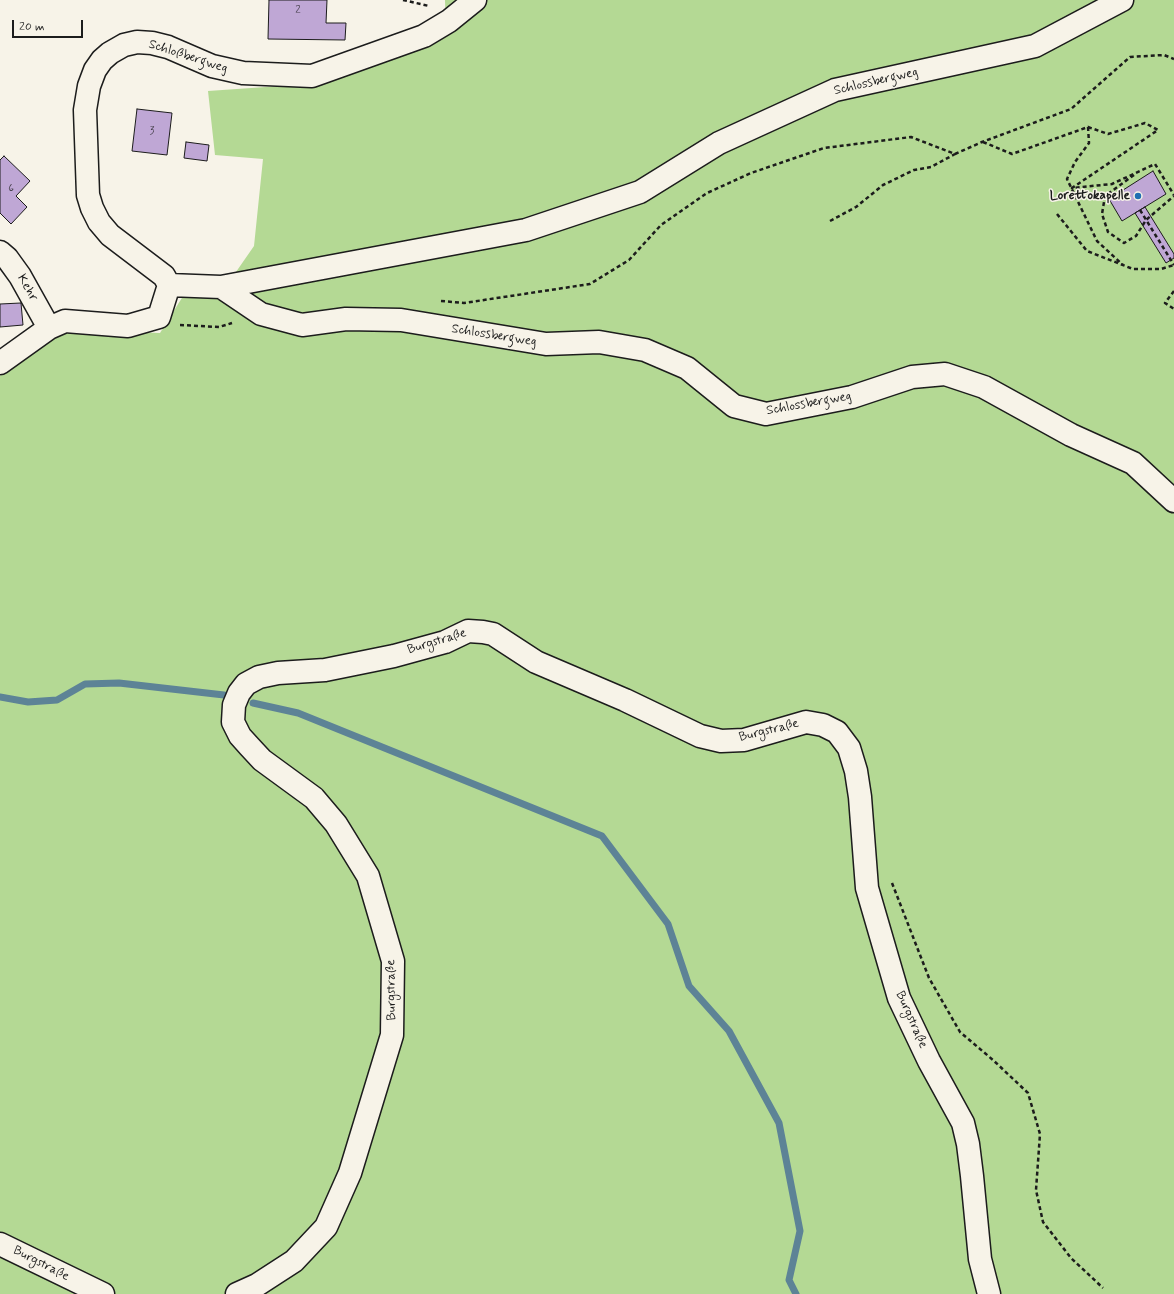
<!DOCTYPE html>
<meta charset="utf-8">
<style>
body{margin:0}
#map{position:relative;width:1174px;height:1294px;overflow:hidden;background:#f7f3e8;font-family:Mynerve,sans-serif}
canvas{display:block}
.scale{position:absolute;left:12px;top:20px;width:71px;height:18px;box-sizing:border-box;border:2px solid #1c1c1c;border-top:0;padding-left:5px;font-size:12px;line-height:14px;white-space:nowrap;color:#1c1c1c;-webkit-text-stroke:3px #f7f3e8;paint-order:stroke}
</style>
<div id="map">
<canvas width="1174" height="1294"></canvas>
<div class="scale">20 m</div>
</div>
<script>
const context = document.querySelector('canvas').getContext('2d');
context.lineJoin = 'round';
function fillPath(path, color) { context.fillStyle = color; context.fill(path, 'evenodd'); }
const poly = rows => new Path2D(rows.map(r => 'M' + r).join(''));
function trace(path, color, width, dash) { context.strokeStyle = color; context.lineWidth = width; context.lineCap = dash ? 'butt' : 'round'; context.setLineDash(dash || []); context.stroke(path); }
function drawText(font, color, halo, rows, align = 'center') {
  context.font = font + ' Mynerve,sans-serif'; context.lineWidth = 3; context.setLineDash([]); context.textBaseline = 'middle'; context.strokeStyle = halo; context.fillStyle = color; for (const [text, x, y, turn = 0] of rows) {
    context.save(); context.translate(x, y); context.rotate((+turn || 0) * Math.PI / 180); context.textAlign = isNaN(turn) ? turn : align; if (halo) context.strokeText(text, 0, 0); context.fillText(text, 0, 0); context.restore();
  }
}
fillPath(poly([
 [445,0,1174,0,1174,1294,0,1294,0,376,43,342,76,330,160,333,185,293,220,295,254,246,263,159,215,155,208,91,309,84,446,31]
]), '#b4d994');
trace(poly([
 [0,697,28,702,57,700,85,684,119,683,224,695],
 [253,703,298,713,602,836,668,924,689,986,729,1031,779,1123,800,1231,789,1280,796,1294]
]), '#5d8396', 7);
const building = poly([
 [269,0,327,0,326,23,346,23,345,40,268,39,269,0],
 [137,109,172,113,167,155,132,151,137,109],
 [186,142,209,145,207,161,184,158,186,142],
 [4,156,30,181,16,196,27,207,11,224,0,213,0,160,4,156],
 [1153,171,1166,194,1122,221,1109,199,1153,171],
 [1145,207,1174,254,1174,258,1166,263,1135,213,1145,207],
 [21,303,23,325,0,327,0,304,21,303]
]);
fillPath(building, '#bfa7d5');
trace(building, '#1c1c1c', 1);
const minor = poly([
 [0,252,7,258,20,276,49,328],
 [169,285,221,287,526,230,640,192,719,143,835,90,1035,46,1122,0],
 [169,285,164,276,110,235,99,222,92,208,88,195,85,110,89,86,95,70,102,60,110,53,124,45,137,42,152,43,168,47,212,66,243,73,312,76,424,36,449,21,475,0],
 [221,287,261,314,302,325,346,319,401,320,546,344,599,342,645,350,687,368,734,406,766,414,852,397,912,377,945,374,984,387,1071,435,1133,463,1174,501],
 [0,363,49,328,65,321,128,326,159,317,169,285],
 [0,1244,103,1294],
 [237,1294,257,1285,294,1261,326,1227,350,1173,392,1035,393,961,368,876,336,824,314,798,262,760,249,746,240,736,233,722,234,705,239,693,246,684,259,677,278,673,325,670,394,656,445,642,468,631,483,632,493,634,536,662,625,700,700,736,721,741,744,740,806,722,823,725,837,732,849,748,856,771,860,797,867,888,899,998,929,1061,963,1123,968,1144,972,1176,980,1259,989,1294]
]);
trace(minor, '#1c1c1c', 25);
trace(poly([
 [403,0,429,6],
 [1088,127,1089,143,1075,162,1067,179,1097,241,1123,265],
 [983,142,1012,154,1088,127,1108,134,1145,123,1158,130,1072,188,1112,184,1155,164,1174,195],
 [1134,175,1105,196,1102,214,1108,232,1124,243,1136,236,1146,220,1174,196],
 [1140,210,1174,265],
 [1057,214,1087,251,1133,269,1161,269,1174,265],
 [830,221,856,207,883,185,914,170,931,167,955,154],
 [1174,291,1165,303,1174,309],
 [441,301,464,303,590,284,629,260,661,225,707,193,751,173,824,148,911,137,955,154,982,142,1071,109,1130,57,1164,55,1174,59],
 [180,325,219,327,232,323],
 [892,883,929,978,960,1032,993,1060,1028,1093,1040,1134,1036,1190,1043,1222,1071,1258,1103,1288]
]), '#1c1c1c', 2.5, [4, 3]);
trace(minor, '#f7f3e8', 22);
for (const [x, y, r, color] of [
 [1138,196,4,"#1f6fb2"]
]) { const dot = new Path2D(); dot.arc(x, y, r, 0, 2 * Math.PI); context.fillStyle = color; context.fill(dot); trace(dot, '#f7f3e8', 1.5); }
drawText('11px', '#453f4a', null, [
 ["2",298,11],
 ["3",152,132],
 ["6",11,189]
]);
drawText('13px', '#1c1c1c', '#f7f3e8', [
 ["Schloßbergweg",188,57,18],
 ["Schlossbergweg",876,82,-13],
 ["Kehr",27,288,60],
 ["Schlossbergweg",494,336,9],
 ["Schlossbergweg",809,404,-10],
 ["Burgstraße",437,642,-17],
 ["Burgstraße",769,731,-14],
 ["Burgstraße",392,990,-91],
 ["Burgstraße",911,1020,66],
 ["Burgstraße",41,1264,27]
]);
drawText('bold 13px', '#1c1c1c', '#f7f3e8', [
 ["Lorettokapelle",1130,196]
], 'right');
</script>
